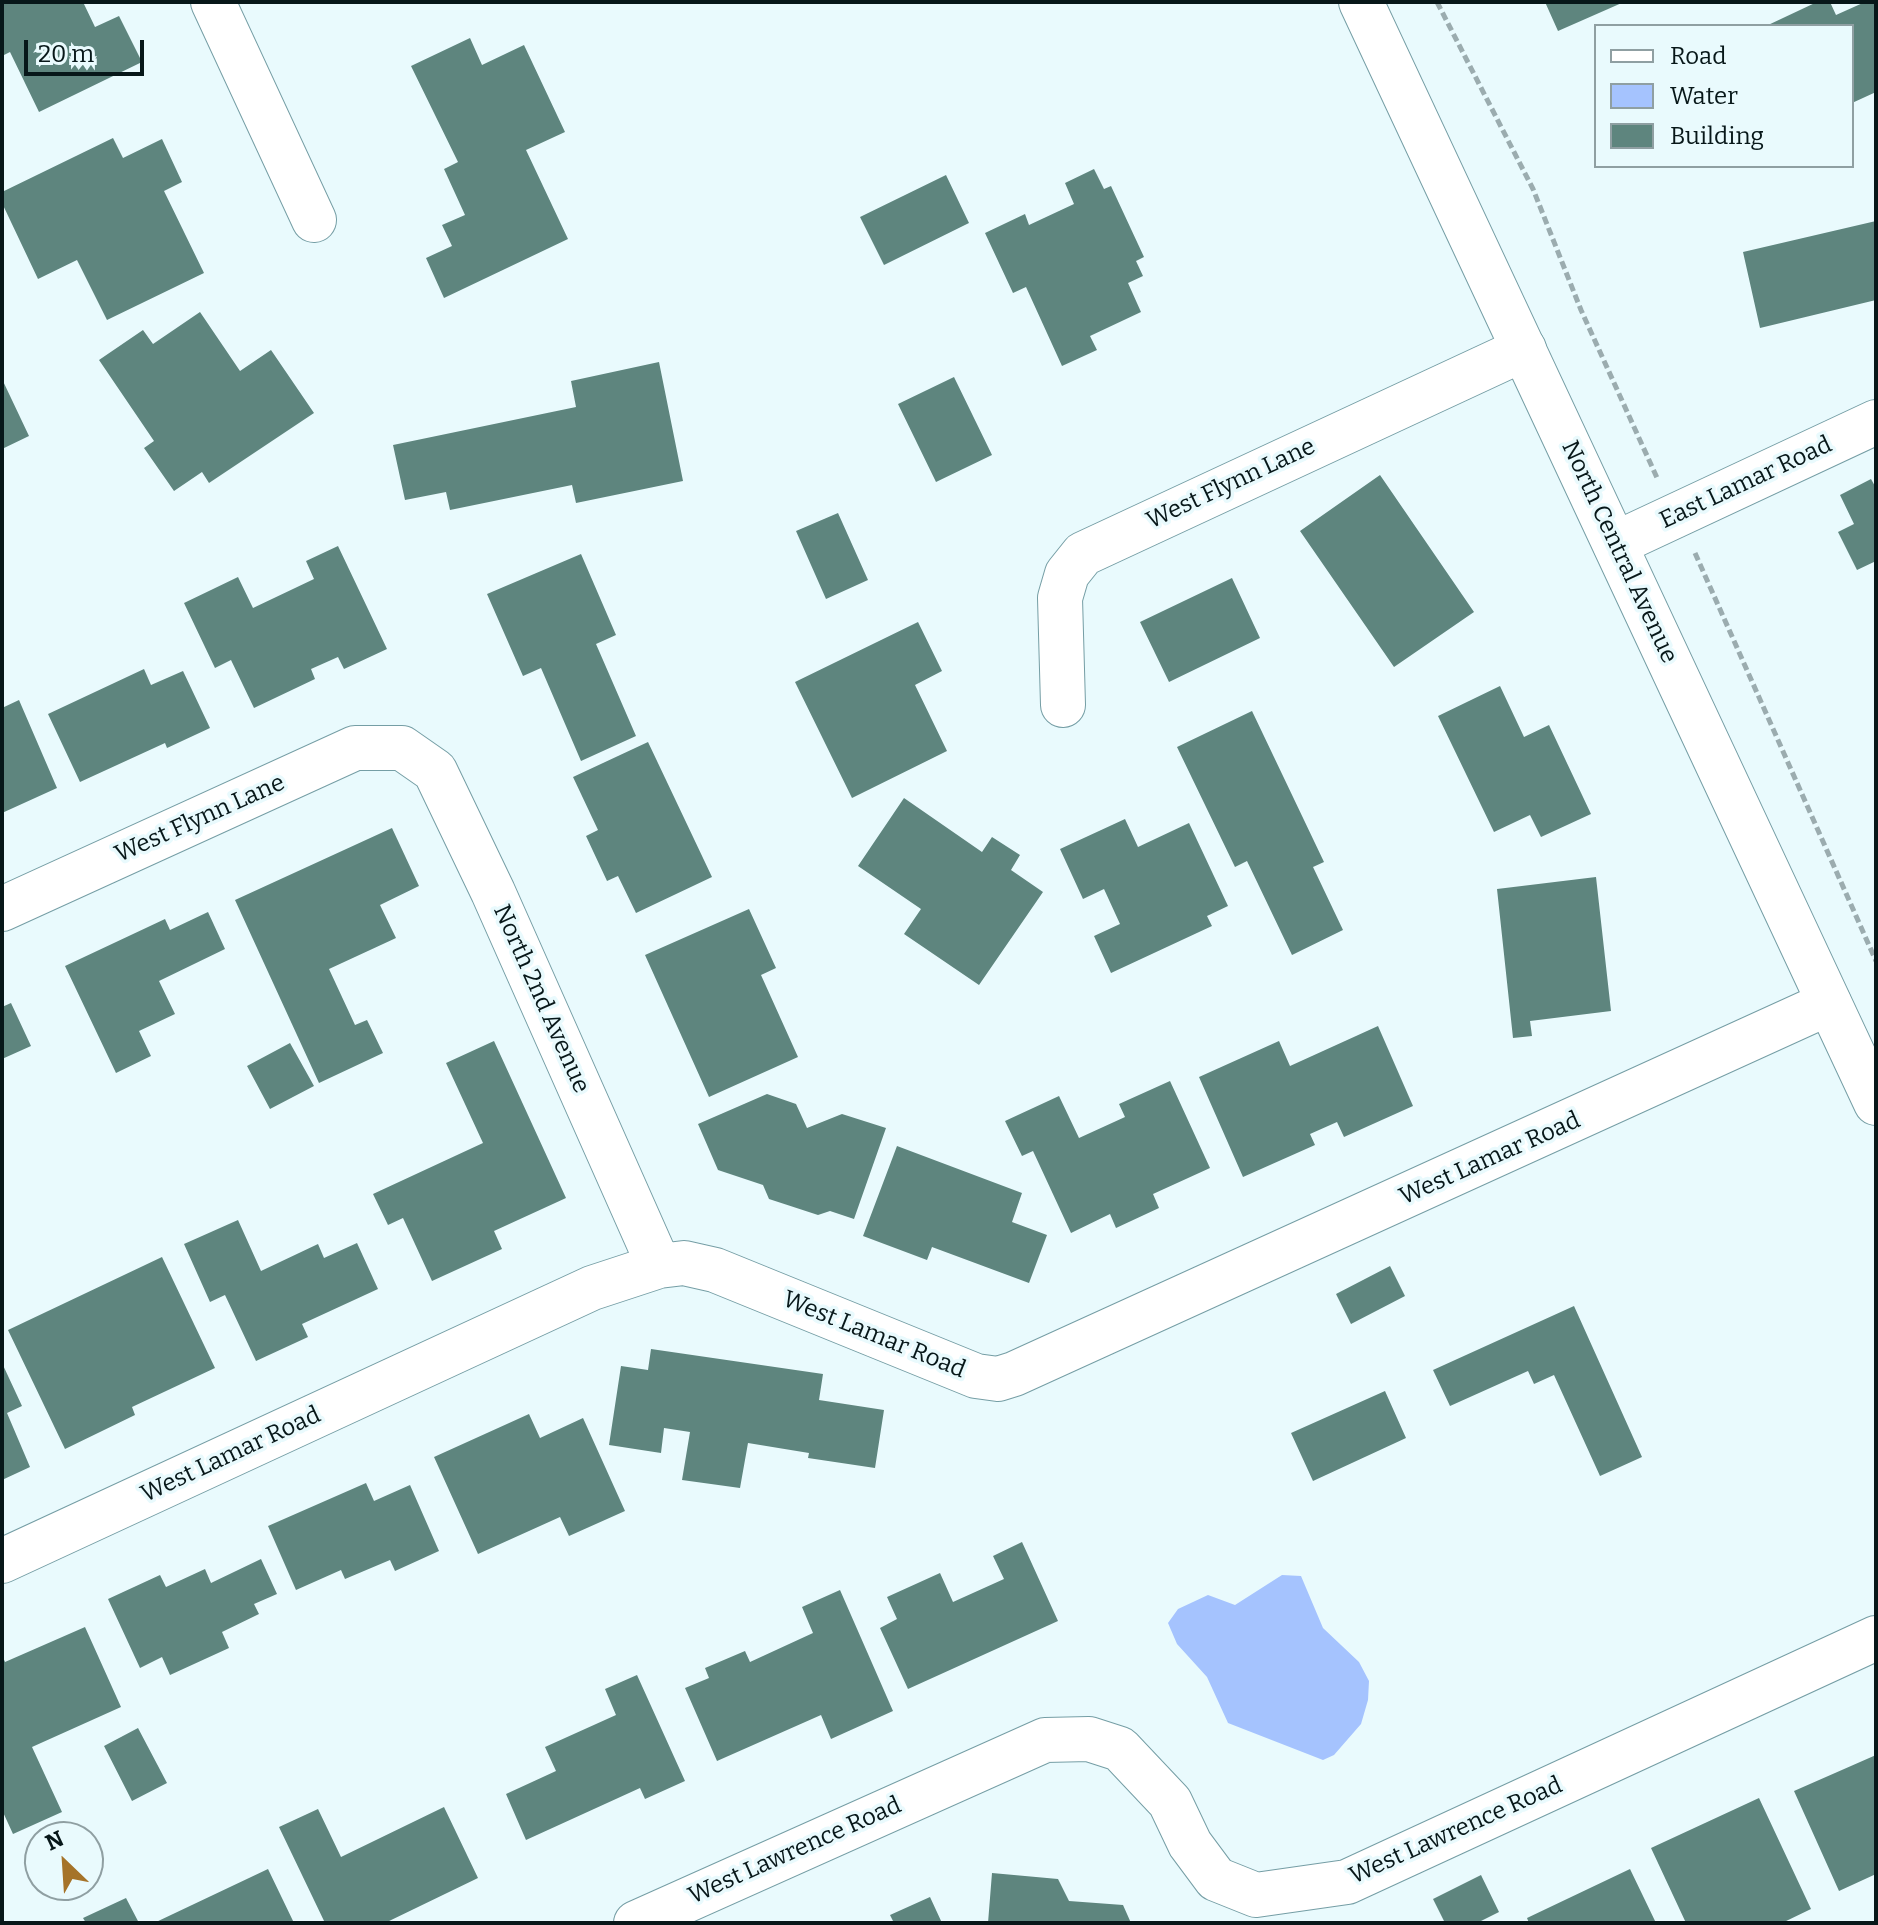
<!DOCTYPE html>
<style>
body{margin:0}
#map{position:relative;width:1878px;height:1925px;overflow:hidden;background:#e9fafd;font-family:Bitter,serif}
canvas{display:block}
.frame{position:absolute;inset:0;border:4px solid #071719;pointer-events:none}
.legend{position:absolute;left:1594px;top:24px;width:260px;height:144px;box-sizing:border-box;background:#e9fafd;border:2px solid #8f9fa2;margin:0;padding:10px 14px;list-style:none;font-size:24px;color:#071719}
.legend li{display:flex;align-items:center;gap:16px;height:40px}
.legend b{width:40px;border:2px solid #8f9fa2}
.north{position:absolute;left:24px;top:1821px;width:80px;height:80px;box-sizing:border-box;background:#e9fafd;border:2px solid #8f9fa2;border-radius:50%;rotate:335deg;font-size:22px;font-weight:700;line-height:32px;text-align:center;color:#071719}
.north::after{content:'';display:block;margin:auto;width:28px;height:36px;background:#a57329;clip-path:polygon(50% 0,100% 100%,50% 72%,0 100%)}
.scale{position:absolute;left:24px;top:40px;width:120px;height:36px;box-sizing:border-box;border:4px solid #071719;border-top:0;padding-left:10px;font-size:24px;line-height:28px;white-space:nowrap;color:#071719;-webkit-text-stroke:6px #e9fafd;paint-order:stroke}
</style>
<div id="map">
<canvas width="1878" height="1925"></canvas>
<div class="frame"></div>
<ul class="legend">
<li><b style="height:10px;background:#fff"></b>Road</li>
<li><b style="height:22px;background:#a5c3fe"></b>Water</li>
<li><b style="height:22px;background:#5e857e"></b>Building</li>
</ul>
<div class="north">N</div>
<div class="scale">20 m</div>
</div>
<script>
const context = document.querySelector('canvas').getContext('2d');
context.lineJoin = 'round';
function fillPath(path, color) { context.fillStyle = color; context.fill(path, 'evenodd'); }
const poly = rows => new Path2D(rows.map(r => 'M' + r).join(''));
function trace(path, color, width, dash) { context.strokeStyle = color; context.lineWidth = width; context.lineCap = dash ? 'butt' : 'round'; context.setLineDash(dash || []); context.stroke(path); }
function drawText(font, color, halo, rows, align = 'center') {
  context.font = font + ' Bitter,serif'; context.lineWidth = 7; context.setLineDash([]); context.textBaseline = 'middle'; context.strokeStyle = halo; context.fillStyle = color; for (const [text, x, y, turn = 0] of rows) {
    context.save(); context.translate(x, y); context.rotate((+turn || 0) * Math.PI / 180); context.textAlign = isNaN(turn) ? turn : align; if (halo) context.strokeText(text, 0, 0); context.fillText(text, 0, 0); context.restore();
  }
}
fillPath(poly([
 [1282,1575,1301,1576,1323,1628,1359,1662,1369,1681,1368,1700,1361,1724,1334,1755,1323,1760,1228,1723,1207,1677,1177,1644,1168,1623,1178,1609,1208,1595,1235,1605]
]), '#a5c3fe');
fillPath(poly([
 [2,2,83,2,95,27,119,16,142,62,39,112,10,52,2,56],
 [1545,2,1624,2,1558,31],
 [1817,2,1830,2,1836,15,1865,2,1874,2,1876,92,1852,103,1852,26,1766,26],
 [470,38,482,65,524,45,565,132,526,150,568,239,444,298,426,258,452,246,442,225,465,215,444,169,458,162,411,66],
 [113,138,123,158,162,139,182,182,164,191,204,273,107,320,77,260,38,279,2,203,2,192],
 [1094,169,1104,189,1111,186,1144,257,1136,261,1143,276,1128,283,1141,312,1090,336,1097,350,1062,366,1026,287,1013,293,985,233,1025,214,1029,225,1074,204,1065,183],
 [946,175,969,223,884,265,860,217],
 [1876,221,1876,300,1760,328,1743,252],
 [200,312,240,371,271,350,314,413,209,483,202,472,174,491,144,448,154,441,99,360,143,330,153,344],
 [659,362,683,481,576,503,572,485,450,510,446,492,405,500,393,445,576,407,571,381],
 [954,377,992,455,936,482,898,404],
 [2,379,29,436,2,449],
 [1380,475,1474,612,1394,667,1300,531],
 [1871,479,1876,488,1876,561,1857,570,1838,532,1854,524,1840,495],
 [838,513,868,580,826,599,796,531],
 [338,546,387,649,344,669,338,657,311,669,315,679,254,708,231,660,215,668,184,603,238,577,253,608,314,579,306,561],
 [581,554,616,635,596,644,636,736,581,761,541,668,523,676,487,594],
 [1232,578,1260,638,1169,682,1140,622],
 [918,622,942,671,915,685,947,751,852,798,795,682],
 [144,669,151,685,183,671,210,728,167,748,165,743,80,782,48,714],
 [1500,686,1524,737,1549,725,1591,814,1541,837,1530,815,1494,832,1438,716],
 [19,700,57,788,2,813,2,708],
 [1252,711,1324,862,1313,867,1343,930,1292,955,1247,861,1235,867,1177,747],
 [648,742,712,877,636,913,618,876,607,881,586,836,598,830,573,777],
 [904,798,982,852,992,837,1020,855,1011,870,1043,892,979,985,904,934,921,909,858,866],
 [1125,819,1138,847,1189,823,1228,906,1207,916,1212,926,1111,973,1094,936,1120,924,1104,889,1083,899,1060,849],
 [392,828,419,886,380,905,396,938,329,969,355,1025,367,1020,383,1053,319,1083,235,900],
 [1596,877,1611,1011,1530,1021,1532,1036,1513,1038,1497,889],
 [749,909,776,968,761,975,798,1057,709,1097,645,955],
 [208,912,225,949,159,981,175,1014,139,1031,151,1056,116,1073,65,966,165,919,170,930],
 [11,1003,31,1046,2,1059,2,1007],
 [1378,1026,1413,1106,1344,1137,1337,1122,1310,1134,1315,1145,1243,1177,1199,1077,1279,1041,1290,1066],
 [494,1041,566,1198,494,1231,502,1249,432,1281,403,1218,388,1225,373,1194,483,1143,446,1063],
 [290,1043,314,1086,270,1109,247,1066],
 [1170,1081,1210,1168,1153,1194,1159,1208,1116,1228,1110,1214,1071,1233,1033,1151,1022,1156,1005,1121,1059,1096,1079,1138,1125,1117,1119,1104],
 [767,1094,796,1104,807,1128,842,1114,886,1128,854,1219,830,1211,818,1215,769,1199,763,1185,718,1170,698,1124],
 [897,1146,1022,1193,1012,1222,1047,1235,1029,1283,932,1247,927,1260,863,1236],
 [238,1220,261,1271,318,1244,324,1258,357,1243,378,1289,302,1324,308,1337,256,1361,225,1295,210,1302,184,1244],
 [162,1257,215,1368,132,1407,135,1415,65,1449,8,1330],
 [1390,1266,1405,1296,1351,1324,1336,1294],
 [1574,1306,1642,1457,1600,1476,1554,1375,1534,1384,1528,1371,1450,1406,1433,1370],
 [651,1349,823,1374,819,1400,884,1410,875,1468,808,1458,809,1453,748,1443,740,1488,682,1480,690,1432,664,1428,661,1453,609,1445,621,1366,648,1370],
 [2,1363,22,1406,7,1413,30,1467,2,1480],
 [1385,1391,1406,1438,1313,1481,1291,1433],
 [529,1414,540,1438,583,1418,625,1511,569,1536,560,1517,478,1554,434,1457],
 [366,1483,374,1501,410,1485,439,1551,395,1571,390,1560,345,1579,341,1570,296,1590,268,1526],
 [1022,1542,1058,1621,908,1689,880,1628,897,1619,887,1597,940,1573,953,1602,1004,1579,993,1556],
 [261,1559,277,1594,254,1604,259,1614,222,1632,229,1648,170,1675,162,1657,140,1668,108,1599,160,1575,166,1587,205,1569,211,1583],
 [840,1590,893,1711,831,1739,821,1715,717,1761,685,1688,709,1678,705,1668,745,1651,750,1662,813,1633,802,1607],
 [85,1627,121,1707,32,1747,62,1812,13,1834,2,1810,2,1655,5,1662],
 [637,1675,685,1781,645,1799,640,1788,526,1840,506,1794,556,1771,545,1747,616,1715,605,1689],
 [138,1728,167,1783,132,1801,104,1746],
 [1876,1755,1876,1874,1839,1891,1794,1791],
 [1759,1798,1811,1909,1782,1923,1686,1923,1651,1848],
 [444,1807,478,1878,385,1923,325,1923,279,1827,318,1809,341,1857],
 [268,1869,294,1923,154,1923],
 [1630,1869,1656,1923,1529,1923,1527,1918],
 [992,1873,1058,1879,1069,1901,1123,1905,1131,1923,988,1923],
 [1481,1875,1499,1912,1477,1923,1445,1923,1433,1899],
 [930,1897,942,1923,894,1923,890,1915],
 [126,1898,139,1923,86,1923,83,1918]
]), '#5e857e');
const minor = poly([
 [213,2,314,220],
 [1615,544,1876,422],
 [1063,705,1060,598,1067,574,1083,554,1524,349],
 [2,909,355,748,402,748,435,771,493,892,659,1266],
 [2,1561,592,1288,659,1266,684,1263,715,1270,976,1376,998,1379,1014,1374,1829,1003],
 [636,1923,1045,1740,1089,1739,1120,1749,1170,1802,1190,1844,1216,1879,1256,1895,1347,1882,1876,1638]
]);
const major = poly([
 [1361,2,1876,1103]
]);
trace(minor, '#759ea5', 46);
trace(major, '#759ea5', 46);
trace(poly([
 [1437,2,1533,189,1581,310,1658,480],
 [1695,553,1876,961]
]), '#9bacaf', 5, [8, 4]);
trace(minor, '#fff', 44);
trace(major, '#fff', 44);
drawText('24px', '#071719', '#e9fafd', [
 ["East Lamar Road",1746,483,-25],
 ["West Flynn Lane",1231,484,-25],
 ["North Central Avenue",1619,552,65],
 ["West Flynn Lane",200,819,-24],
 ["North 2nd Avenue",541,999,66],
 ["West Lamar Road",1490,1159,-24],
 ["West Lamar Road",874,1335,22],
 ["West Lamar Road",231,1455,-25],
 ["West Lawrence Road",1456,1831,-24],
 ["West Lawrence Road",795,1851,-24]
]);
</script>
